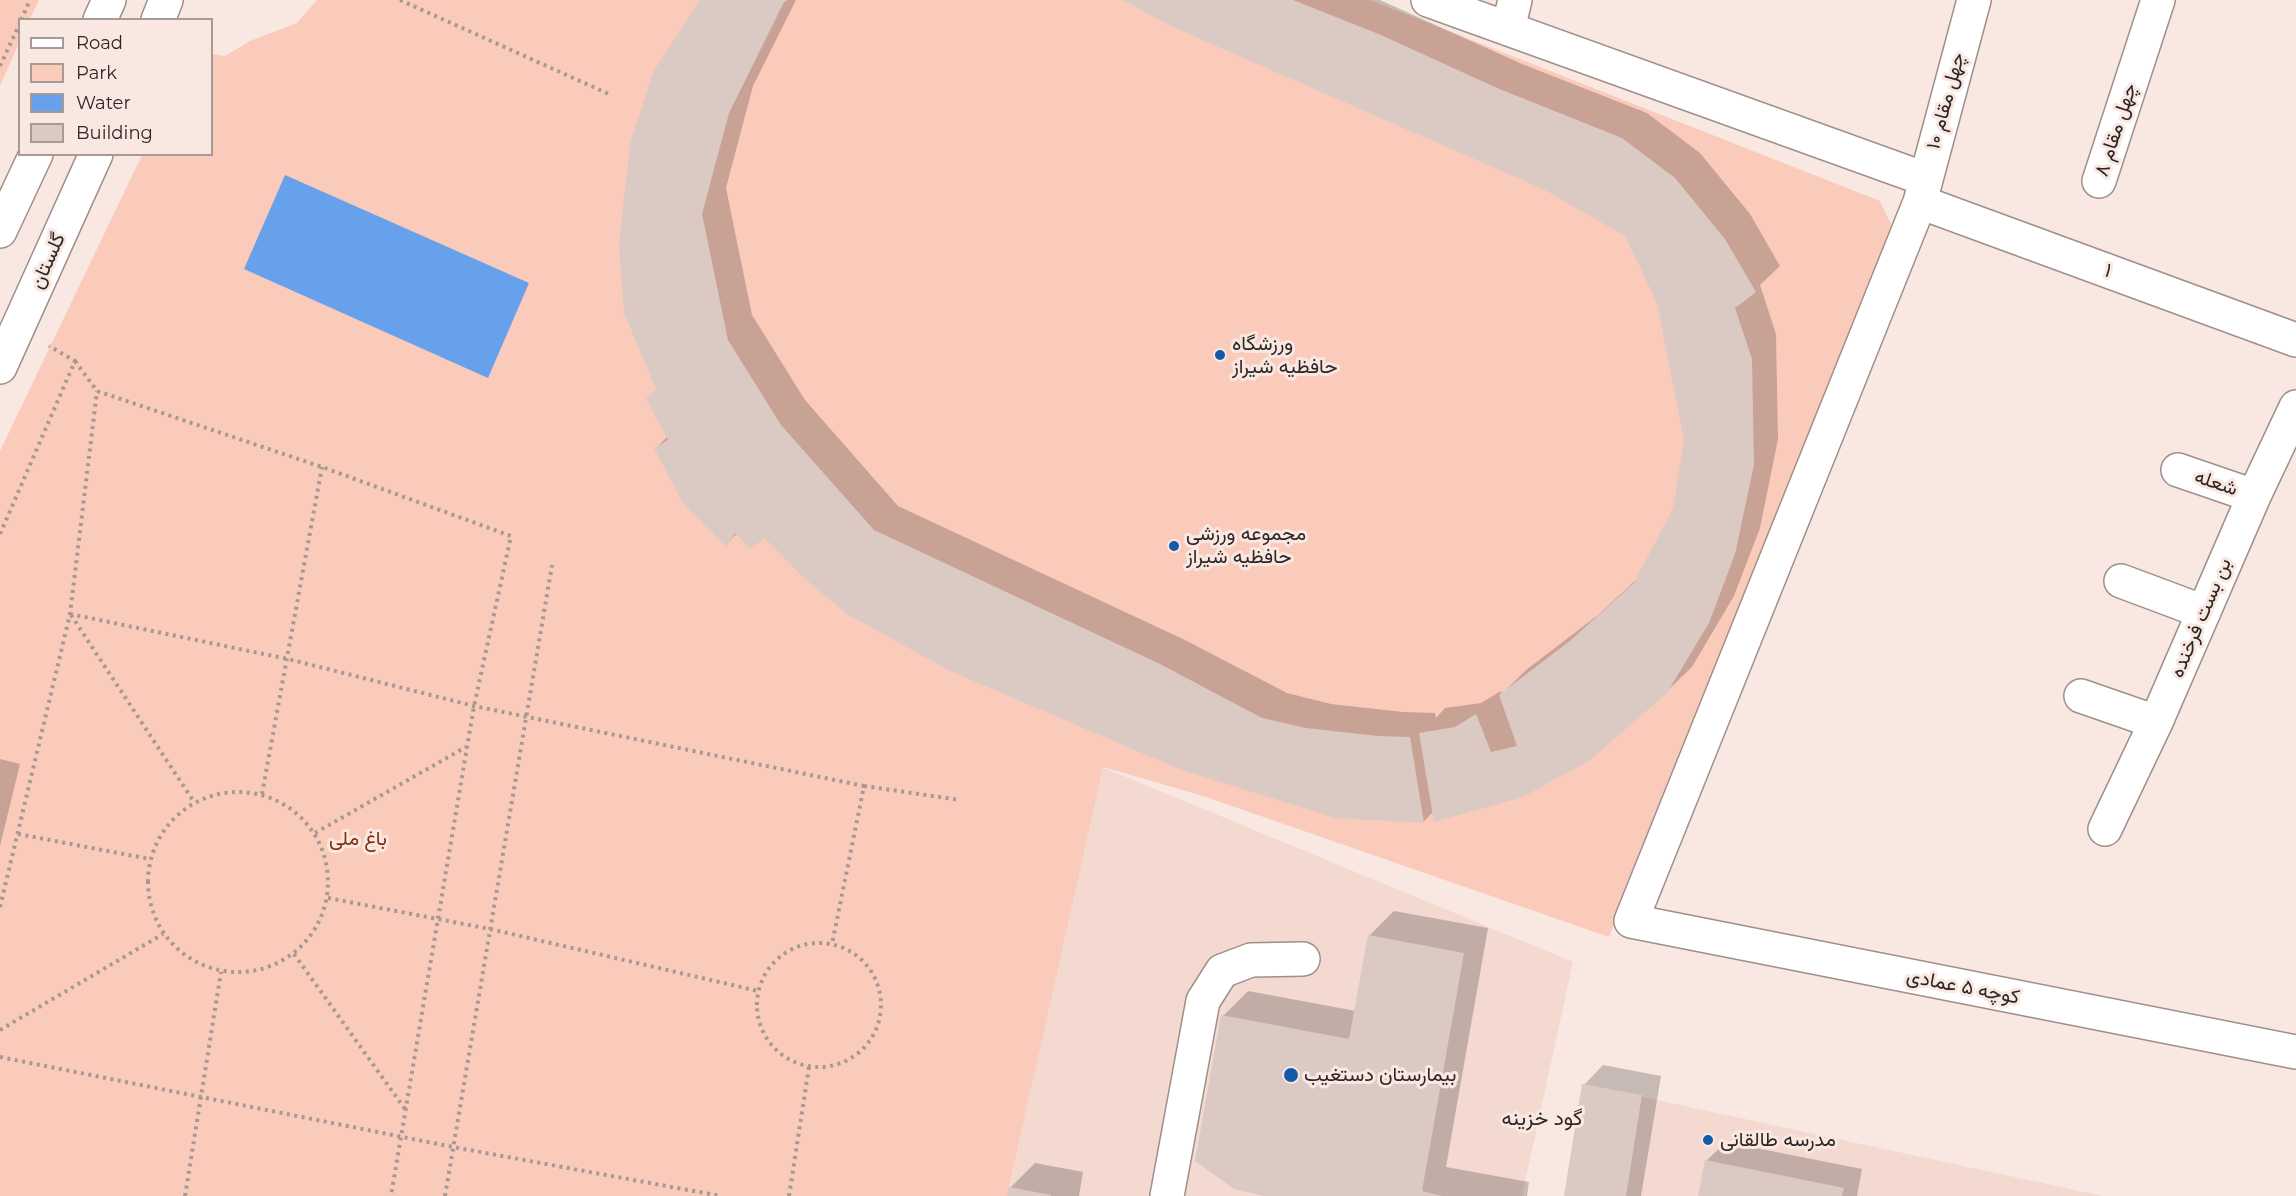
<!DOCTYPE html>
<meta charset="utf-8">
<style>
body{margin:0}
#map{position:relative;width:2296px;height:1196px;overflow:hidden;background:#f9e8e2;font-family:Montserrat,sans-serif}
canvas{display:block}
.legend{position:absolute;left:18px;top:18px;width:195px;height:138px;box-sizing:border-box;background:#f9e8e2;border:2px solid #a79a96;margin:0;padding:8px 10px;list-style:none;font-size:18px;color:#2d2624}
.legend li{display:flex;align-items:center;gap:12px;height:30px}
.legend b{width:30px;border:2px solid #a79a96}
</style>
<div id="map">
<canvas width="2296" height="1196"></canvas>
<ul class="legend">
<li><b style="height:8px;background:#fff"></b>Road</li>
<li><b style="height:16px;background:#facbbb"></b>Park</li>
<li><b style="height:16px;background:#67a0eb"></b>Water</li>
<li><b style="height:16px;background:#dbcac4"></b>Building</li>
</ul>
</div>
<script>
const context = document.querySelector('canvas').getContext('2d');
context.lineJoin = 'round';
function fillPath(path, color) { context.fillStyle = color; context.fill(path, 'evenodd'); }
const poly = rows => new Path2D(rows.map(r => 'M' + r).join(''));
function trace(path, color, width, dash) { context.strokeStyle = color; context.lineWidth = width; context.lineCap = dash ? 'butt' : 'round'; context.setLineDash(dash || []); context.stroke(path); }
function drawText(font, color, halo, rows, align = 'center') {
  context.font = font + ' Montserrat,Vazirmatn,sans-serif'; context.lineWidth = 6; context.setLineDash([]); context.textBaseline = 'middle'; context.strokeStyle = halo; context.fillStyle = color; for (const [text, x, y, turn = 0] of rows) {
    context.save(); context.translate(x, y); context.rotate((+turn || 0) * Math.PI / 180); context.textAlign = isNaN(turn) ? turn : align; if (halo) context.strokeText(text, 0, 0); context.fillText(text, 0, 0); context.restore();
  }
}
fillPath(poly([
 [1102,767,1573,962,1522,1196,1007,1196],
 [1582,1084,2103,1196,1565,1196]
]), '#f3d9d0');
fillPath(poly([
 [0,0,39,0,30,19,20,20,19,43,0,86],
 [317,0,1370,0,1880,201,1894,231,1609,937,1203,796,1103,767,1007,1196,0,1196,0,451,142,155,212,154,212,54,225,56,250,41,297,23]
]), '#facbbb');
fillPath(poly([
 [285,175,529,283,488,378,244,269]
]), '#67a0eb');
fillPath(poly([
 [701,0,796,0,753,86,726,188,752,315,805,400,898,506,1185,640,1287,693,1331,704,1403,712,1435,713,1436,718,1445,708,1481,703,1501,691,1502,694,1526,670,1598,615,1637,579,1674,509,1685,440,1659,303,1626,235,1546,189,1127,0,1380,0,1522,64,1647,113,1700,153,1750,214,1780,266,1760,285,1776,334,1778,439,1760,528,1734,596,1692,667,1666,692,1434,811,1423,822,765,536,737,533,726,545,655,449,668,436,658,389],
 [0,759,20,764,0,846],
 [1394,911,1488,928,1446,1167,1529,1182,1527,1196,1271,1196,1223,1016,1248,991,1356,1011,1369,936],
 [1603,1065,1661,1076,1641,1196,1565,1196,1584,1085],
 [1726,1142,1862,1169,1857,1196,1699,1196,1706,1161],
 [1035,1163,1083,1172,1079,1196,1009,1196,1010,1188]
]), '#0003');
fillPath(poly([
 [700,0,788,0,784,2,729,113,702,214,728,340,781,425,874,530,1160,664,1262,718,1306,728,1378,736,1410,737,1424,823,1335,818,1179,769,950,671,847,614,804,578,765,538,750,549,735,533,726,547,682,502,654,448,668,440,646,399,656,389,624,313,619,245,630,144,653,72],
 [1123,0,1293,0,1381,35,1497,88,1622,138,1675,178,1725,239,1756,292,1735,308,1752,359,1754,465,1735,554,1709,623,1667,693,1590,760,1523,797,1434,822,1419,733,1455,727,1476,714,1491,752,1517,746,1499,695,1571,640,1634,583,1673,508,1684,440,1657,303,1625,236,1545,190,1173,27],
 [1368,935,1464,953,1422,1191,1442,1196,1264,1196,1234,1189,1195,1161,1221,1015,1349,1039],
 [1582,1084,1642,1095,1626,1196,1564,1196],
 [1705,1160,1844,1188,1842,1196,1698,1196],
 [1009,1187,1051,1195,1051,1196,1007,1196]
]), '#dbcac4');
const minor = poly([
 [1428,0,1925,179],
 [1974,0,1920,202,1631,921,2296,1052],
 [100,20,109,0],
 [158,20,166,0],
 [1508,29,1515,0],
 [2099,181,2158,0],
 [1920,202,2296,340],
 [0,231,36,154],
 [0,367,96,154],
 [2178,470,2254,496],
 [2121,581,2204,612],
 [2081,696,2156,722],
 [2105,829,2156,722,2254,496,2296,407],
 [1167,1196,1203,1001,1222,971,1251,960,1303,959]
]);
trace(minor, '#9f8f8a', 36);
trace(poly([
 [400,0,611,95],
 [21,20,30,0],
 [0,66,20,23],
 [75,361,97,391,322,467,511,536,474,706,391,1196],
 [0,534,75,361,49,346],
 [70,614,288,659,474,706,864,786,832,944],
 [71,615,194,802],
 [864,786,960,800],
 '148 882a90 90 0 1 1 180 0a90 90 0 1 1-180 0Z',
 [262,794,322,467],
 [315,833,466,747],
 [18,834,150,859],
 [328,898,490,929,758,991],
 [0,907,70,614,97,391],
 '757 1005a62 62 0 1 1 124 0a62 62 0 1 1-124 0Z',
 [294,954,405,1109],
 [0,1030,163,934],
 [0,1057,453,1147,721,1196],
 [185,1196,221,972],
 [445,1196,552,565],
 [789,1196,809,1067]
]), '#a69994', 4, [3, 4.5]);
trace(minor, '#fff', 33);
for (const [x, y, r, color] of [
 [1220,355,6,"#155aaa"],
 [1174,546,6,"#155aaa"],
 [1291,1075,8,"#155aaa"],
 [1708,1140,6,"#155aaa"]
]) { const dot = new Path2D(); dot.arc(x, y, r, 0, 2 * Math.PI); context.fillStyle = color; context.fill(dot); trace(dot, '#f9e8e2', 2); }
drawText('20px', '#2d2624', '#f9e8e2', [
 ["چهل مقام ۱۰",1946,101,-75],
 ["چهل مقام ۸",2116,130,-72],
 ["گلستان",48,261,-66],
 ["۱",2108,271,20],
 ["شعله",2216,483,19],
 ["بن بست فرخنده",2201,618,-67],
 ["کوچه ۵ عمادی",1963,987,11]
]);
drawText('20px', '#2d2624', '#f9e8e2', [
 ["ورزشگاه",1232,344],
 ["حافظیه شیراز",1232,367],
 ["مجموعه ورزشی",1186,534],
 ["حافظیه شیراز",1186,557],
 ["بیمارستان دستغیب",1304,1075],
 ["مدرسه طالقانی",1720,1140]
], 'left');
drawText('20px', '#832e08', '#f9e8e2', [
 ["باغ ملی",358,839]
]);
drawText('21px', '#2d2624', '#f9e8e2', [
 ["گود خزینه",1542,1119]
]);
</script>
